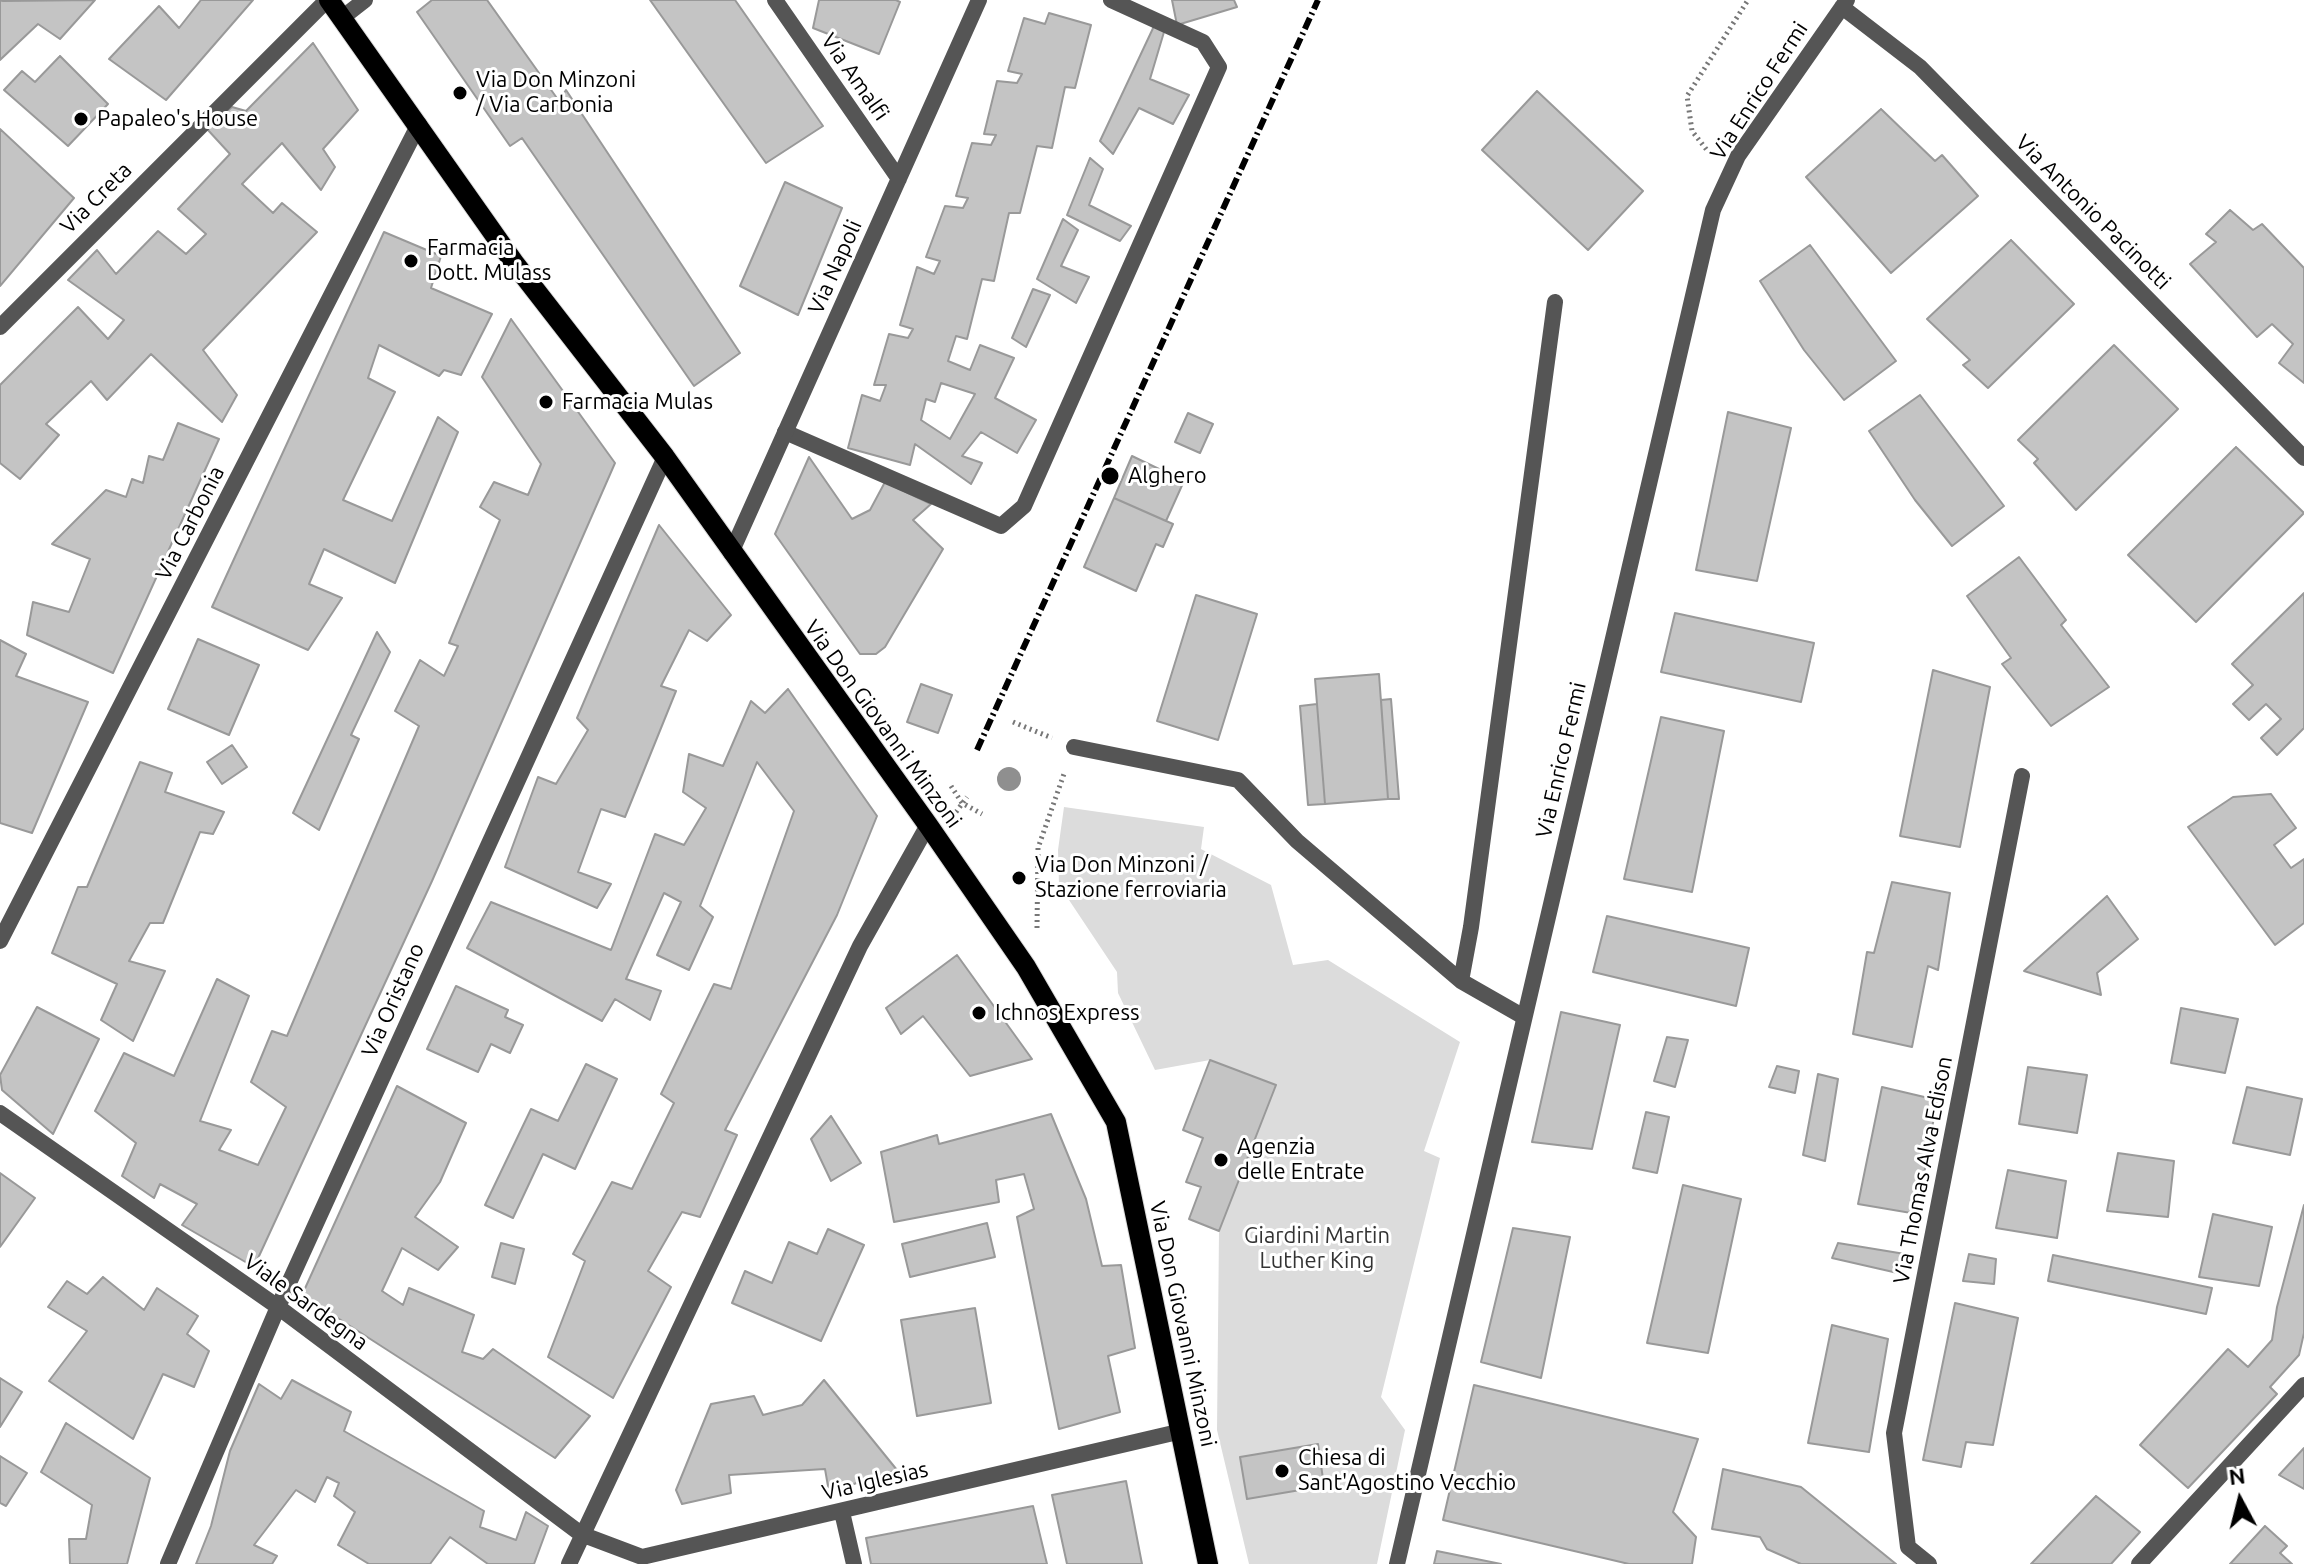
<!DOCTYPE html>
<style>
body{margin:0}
#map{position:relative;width:2304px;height:1564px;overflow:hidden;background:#fff;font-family:Ubuntu,sans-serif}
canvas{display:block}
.north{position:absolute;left:2200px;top:1460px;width:80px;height:80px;-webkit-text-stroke:6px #fff;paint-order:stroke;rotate:353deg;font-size:22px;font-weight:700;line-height:32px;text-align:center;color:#000}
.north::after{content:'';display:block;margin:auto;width:28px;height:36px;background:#000;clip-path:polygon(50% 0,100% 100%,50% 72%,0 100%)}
</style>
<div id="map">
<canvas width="2304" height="1564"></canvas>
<div class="north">N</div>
</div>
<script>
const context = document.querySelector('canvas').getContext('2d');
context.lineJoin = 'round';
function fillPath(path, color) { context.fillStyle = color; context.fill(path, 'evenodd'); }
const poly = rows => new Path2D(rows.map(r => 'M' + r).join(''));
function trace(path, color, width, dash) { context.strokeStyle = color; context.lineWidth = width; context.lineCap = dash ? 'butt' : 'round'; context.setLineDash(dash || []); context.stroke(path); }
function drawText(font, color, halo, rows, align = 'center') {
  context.font = font + ' Ubuntu,sans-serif'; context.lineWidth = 6; context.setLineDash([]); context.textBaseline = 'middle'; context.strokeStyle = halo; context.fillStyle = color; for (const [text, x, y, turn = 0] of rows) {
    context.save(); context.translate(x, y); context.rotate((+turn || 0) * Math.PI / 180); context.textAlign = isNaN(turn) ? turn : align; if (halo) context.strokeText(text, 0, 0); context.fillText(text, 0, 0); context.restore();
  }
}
fillPath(poly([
 [1064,807,1204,827,1201,849,1271,885,1293,965,1328,960,1460,1042,1424,1151,1440,1158,1381,1397,1405,1430,1377,1564,1249,1564,1217,1430,1219,1231,1275,1085,1210,1060,1155,1070,1118,993,1117,972,1059,885,1058,850],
 [1318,1444,1324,1486,1247,1498,1241,1457]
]), '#dcdcdc');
const building = poly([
 [0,0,3,1,95,0,60,39,38,24,0,60,0,0],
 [201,0,253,0,166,100,109,59,159,6,179,28,201,0],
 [432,0,487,0,559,101,566,90,740,353,694,386,522,138,510,146,417,12,432,0],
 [650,0,735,0,823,126,766,163,650,0],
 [819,0,896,0,900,2,879,54,813,28,819,0],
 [1172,0,1234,0,1237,7,1177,25,1172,0],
 [1049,13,1091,25,1075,88,1065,87,1052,148,1037,146,1020,213,1009,213,994,281,982,279,967,339,956,336,948,361,970,370,980,345,1014,358,995,398,1036,420,1017,453,981,432,962,456,982,463,971,484,915,444,910,465,848,448,862,395,880,401,886,385,874,385,889,334,908,338,913,329,900,325,917,267,934,274,940,261,926,257,945,206,963,208,968,198,956,196,972,143,991,145,996,135,984,134,997,81,1017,83,1022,74,1008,71,1024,18,1045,24,1049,13],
 [941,383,975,394,950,439,921,420,926,399,935,402,941,383],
 [1155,24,1164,32,1150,79,1189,95,1173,124,1139,108,1113,154,1100,141,1155,24],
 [313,43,358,110,323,149,335,167,321,190,282,143,242,184,273,213,282,203,317,232,203,350,237,395,222,422,151,354,107,400,91,381,46,424,59,435,20,479,0,463,0,385,78,307,108,339,124,320,68,280,97,250,116,274,158,231,186,254,206,234,178,209,230,154,207,129,232,107,246,111,313,43],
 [60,56,108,104,68,146,4,90,22,71,35,82,60,56],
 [1537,91,1643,191,1588,250,1482,150,1537,91],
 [1881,109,1935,161,1942,155,1978,196,1891,273,1806,177,1881,109],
 [0,129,74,198,0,286,0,129],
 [1090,158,1103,169,1089,205,1131,226,1120,241,1067,215,1090,158],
 [785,182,842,208,798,315,740,286,785,182],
 [2230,210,2253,230,2262,224,2304,268,2304,383,2279,363,2293,344,2272,324,2257,337,2190,264,2216,242,2206,234,2230,210],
 [1063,219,1078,230,1061,266,1089,277,1076,303,1037,279,1063,219],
 [384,232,441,256,431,288,492,314,461,375,444,370,439,376,379,345,368,378,395,392,343,500,392,521,438,417,458,432,395,583,324,549,309,584,342,598,308,650,212,607,384,232],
 [2011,240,2074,304,1988,388,1963,365,1970,360,1927,319,2011,240],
 [1810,245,1896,361,1844,400,1804,350,1760,281,1810,245],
 [1033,289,1050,295,1026,347,1012,338,1033,289],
 [511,319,615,463,432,881,254,1267,182,1225,197,1204,160,1184,154,1198,122,1176,136,1143,95,1111,124,1053,174,1076,217,979,249,996,200,1121,231,1130,219,1150,258,1165,286,1107,251,1082,272,1031,287,1036,419,726,395,711,420,660,444,676,458,646,449,643,500,520,480,507,494,482,528,495,541,464,482,377,511,319],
 [2114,345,2178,409,2076,510,2034,463,2038,459,2018,440,2114,345],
 [1920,395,2004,506,1952,546,1915,500,1869,431,1920,395],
 [1728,412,1791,428,1757,581,1696,570,1728,412],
 [1188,413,1213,424,1200,453,1175,442,1188,413],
 [178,423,219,439,113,673,27,635,33,602,69,612,90,559,52,544,106,490,126,497,132,479,143,483,149,456,163,460,178,423],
 [2236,447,2304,513,2196,622,2128,555,2236,447],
 [1132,456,1184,481,1166,521,1114,498,1132,456],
 [809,457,852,519,870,510,885,482,931,504,913,520,943,549,885,647,876,654,860,654,775,534,809,457],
 [1114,498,1173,524,1163,547,1156,544,1136,591,1084,567,1114,498],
 [659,525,731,615,707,641,689,630,661,686,676,691,625,817,601,809,578,872,611,884,597,908,505,867,538,777,556,784,588,730,577,718,659,525],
 [2019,557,2066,620,2061,625,2109,687,2051,726,2002,664,2011,658,1967,596,2019,557],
 [2304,593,2304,728,2277,755,2261,738,2281,719,2266,704,2249,720,2233,704,2253,685,2232,664,2304,593],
 [1196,595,1257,614,1218,740,1157,721,1196,595],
 [1675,613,1814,643,1801,702,1661,672,1675,613],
 [377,632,390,652,351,735,359,739,319,830,293,813,377,632],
 [198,639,259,665,229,735,168,709,198,639],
 [0,640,26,654,16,676,88,702,32,833,0,823,0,640],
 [1933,670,1990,687,1960,847,1900,836,1933,670],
 [1379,674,1388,799,1325,804,1315,679,1379,674],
 [921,684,952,695,938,733,907,722,921,684],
 [788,689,877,816,837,915,725,1130,737,1135,700,1217,682,1212,648,1271,671,1287,613,1398,548,1357,585,1261,573,1254,612,1182,632,1189,674,1103,661,1094,714,984,731,989,794,811,757,762,700,906,713,917,689,970,657,955,681,902,664,893,626,979,661,991,650,1020,615,999,602,1021,467,948,491,902,611,950,655,834,684,845,706,808,683,792,689,754,723,766,751,701,765,713,788,689],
 [1391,699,1399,799,1388,799,1381,700,1391,699],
 [1317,704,1325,804,1308,805,1300,706,1317,704],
 [1661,717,1724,731,1692,892,1624,879,1661,717],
 [232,745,247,767,222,784,207,762,232,745],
 [140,762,172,773,165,792,224,812,213,834,200,832,163,923,150,923,129,961,165,971,133,1041,101,1020,117,984,52,953,78,887,87,887,140,762],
 [2271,794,2296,828,2274,845,2291,868,2304,859,2304,923,2275,945,2188,827,2233,797,2271,794],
 [1892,882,1950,893,1938,970,1928,966,1912,1047,1853,1034,1867,952,1874,953,1892,882],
 [2107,896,2138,939,2097,973,2101,995,2024,971,2107,896],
 [1607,916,1749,948,1736,1006,1593,972,1607,916],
 [957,955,1032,1059,970,1076,923,1016,901,1034,886,1008,957,955],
 [456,986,508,1010,505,1017,523,1025,510,1053,491,1044,478,1072,427,1049,456,986],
 [37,1007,99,1039,53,1134,2,1090,0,1075,37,1007],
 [2181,1008,2238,1019,2225,1073,2171,1063,2181,1008],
 [1561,1012,1620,1025,1592,1149,1532,1142,1561,1012],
 [1667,1037,1688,1040,1675,1087,1654,1081,1667,1037],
 [1210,1060,1276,1085,1219,1231,1189,1219,1201,1187,1186,1182,1203,1138,1183,1130,1210,1060],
 [586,1064,617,1079,575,1169,543,1154,513,1218,485,1205,531,1109,558,1121,586,1064],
 [1777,1066,1799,1071,1795,1093,1769,1087,1777,1066],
 [2028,1067,2087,1075,2077,1133,2019,1124,2028,1067],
 [1818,1074,1838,1079,1825,1161,1803,1155,1818,1074],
 [397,1086,466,1123,440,1182,415,1217,458,1247,438,1270,402,1248,382,1291,403,1305,409,1288,474,1315,462,1352,483,1359,493,1349,590,1416,555,1458,302,1295,397,1086],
 [1882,1087,1937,1100,1917,1214,1858,1204,1882,1087],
 [2247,1087,2302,1099,2290,1155,2233,1143,2247,1087],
 [1646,1112,1669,1117,1657,1173,1633,1168,1646,1112],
 [1051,1114,1086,1199,1102,1266,1121,1265,1135,1348,1108,1356,1120,1412,1059,1429,1017,1217,1034,1209,1024,1174,996,1180,999,1202,894,1222,881,1152,937,1135,939,1144,1051,1114],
 [831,1116,861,1163,831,1181,811,1139,831,1116],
 [2118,1153,2174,1161,2168,1217,2107,1211,2118,1153],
 [2008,1170,2066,1181,2057,1238,1996,1228,2008,1170],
 [0,1173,35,1198,0,1247,0,1173],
 [1683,1185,1741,1199,1708,1353,1647,1343,1683,1185],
 [2304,1205,2304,1333,2299,1355,2270,1387,2277,1394,2188,1488,2140,1445,2228,1349,2248,1367,2272,1340,2277,1307,2304,1205],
 [2213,1214,2272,1227,2259,1286,2199,1277,2213,1214],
 [987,1223,995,1257,910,1277,902,1244,987,1223],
 [1513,1228,1570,1237,1541,1378,1481,1362,1513,1228],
 [828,1229,864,1245,821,1341,732,1303,745,1271,772,1283,789,1242,817,1254,828,1229],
 [501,1243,524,1249,515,1284,492,1277,501,1243],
 [1838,1243,1905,1254,1902,1274,1832,1258,1838,1243],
 [1969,1254,1996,1259,1994,1284,1963,1281,1969,1254],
 [2053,1255,2212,1288,2206,1314,2048,1281,2053,1255],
 [103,1277,144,1310,157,1288,198,1316,187,1334,209,1351,194,1387,163,1374,133,1439,49,1381,87,1331,48,1307,67,1281,87,1294,103,1277],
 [1955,1303,2018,1318,1993,1445,1966,1442,1961,1467,1923,1460,1955,1303],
 [975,1308,991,1403,917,1416,901,1320,975,1308],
 [1832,1325,1888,1339,1869,1452,1808,1443,1832,1325],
 [0,1378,22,1392,0,1427,0,1378],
 [292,1380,351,1412,344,1431,484,1511,480,1527,516,1540,526,1512,548,1526,534,1564,488,1564,450,1537,430,1564,369,1564,338,1545,355,1512,334,1496,339,1483,327,1477,315,1502,296,1490,254,1545,277,1556,272,1564,196,1564,211,1526,230,1451,259,1384,281,1399,292,1380],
 [824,1380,897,1470,829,1492,825,1469,729,1475,731,1493,682,1504,676,1490,711,1404,754,1396,763,1415,802,1405,824,1380],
 [1474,1385,1698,1439,1673,1512,1696,1537,1692,1564,1629,1564,1443,1520,1474,1385],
 [66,1423,150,1478,127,1564,70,1564,69,1539,86,1539,92,1505,41,1472,66,1423],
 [1318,1444,1324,1486,1247,1499,1240,1457,1318,1444],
 [2304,1448,2304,1489,2279,1475,2304,1448],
 [0,1456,27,1473,6,1506,0,1503,0,1456],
 [1723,1469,1801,1487,1896,1564,1801,1564,1767,1549,1760,1537,1712,1529,1723,1469],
 [1126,1481,1142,1564,1067,1564,1052,1495,1126,1481],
 [2096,1496,2140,1532,2111,1564,2031,1564,2096,1496],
 [1033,1506,1047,1564,871,1564,866,1538,1033,1506],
 [2265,1526,2287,1546,2280,1553,2292,1564,2230,1564,2265,1526],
 [1437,1551,1501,1564,1434,1564,1437,1551]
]);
fillPath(building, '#c4c4c4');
trace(building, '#999', 2);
const primary = poly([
 [329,0,515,264,665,457,928,825,1026,967,1116,1122,1208,1564]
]);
trace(primary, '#dbdbdb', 22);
trace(poly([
 [1710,154,1692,131,1687,96,1748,0],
 [1013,722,1052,738],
 [951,786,962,803,982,814],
 [956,812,967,797],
 [1037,928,1038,848,1065,771]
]), '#777', 5, [2, 4]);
trace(poly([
 [785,432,1001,526,1024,506,1219,67,1203,42,1111,0],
 [1074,747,1238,780,1297,841,1461,981,1524,1017],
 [1461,981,1471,927,1555,302]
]), '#555', 16);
trace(poly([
 [775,0,899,179],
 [1842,7,1920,67,2304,458],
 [342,18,365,0],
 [0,327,327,0],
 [731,553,979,0],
 [0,941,419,124],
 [0,1113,278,1307,581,1534,642,1557,1182,1431],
 [842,1512,854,1564],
 [168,1564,278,1307,665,457],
 [569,1564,860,946,928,825],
 [1397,1564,1713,210,1738,156,1847,0],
 [1929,1564,1908,1547,1894,1433,2022,776],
 [2139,1564,2304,1385]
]), '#555', 16);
trace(primary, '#000', 20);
trace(poly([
 [977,750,1318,0]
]), '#000', 6, [12, 4, 2, 4]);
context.fillStyle = '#8f8f8f';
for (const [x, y] of [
 [1009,779]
]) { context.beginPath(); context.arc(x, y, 12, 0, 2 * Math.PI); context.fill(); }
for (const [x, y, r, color] of [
 [460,93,8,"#000"],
 [81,119,8,"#000"],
 [411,261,8,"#000"],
 [546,402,8,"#000"],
 [1110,476,10,"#000"],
 [1019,878,8,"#000"],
 [979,1013,8,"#000"],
 [1221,1160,8,"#000"],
 [1282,1471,8,"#000"]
]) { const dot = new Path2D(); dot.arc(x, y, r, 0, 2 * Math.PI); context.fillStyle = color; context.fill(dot); trace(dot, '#fff', 3); }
drawText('22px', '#000', '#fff', [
 ["Via Amalfi",855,77,55],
 ["Via Enrico Fermi",1759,91,-57],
 ["Via Creta",96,198,-45],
 ["Via Antonio Pacinotti",2093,212,45],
 ["Via Napoli",835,267,-66],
 ["Via Carbonia",190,523,-63],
 ["Via Don Giovanni Minzoni",883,724,54],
 ["Via Enrico Fermi",1561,760,-77],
 ["Via Oristano",393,1000,-66],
 ["Via Thomas Alva Edison",1923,1170,-79],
 ["Viale Sardegna",306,1302,36],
 ["Via Don Giovanni Minzoni",1183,1324,78],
 ["Via Iglesias",875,1481,-13]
]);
drawText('22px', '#000', '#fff', [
 ["Via Don Minzoni",476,80],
 ["/ Via Carbonia",476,105],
 ["Papaleo's House",97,119],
 ["Farmacia",427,248],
 ["Dott. Mulass",427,273],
 ["Farmacia Mulas",562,402],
 ["Alghero",1128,476],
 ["Via Don Minzoni /",1035,865],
 ["Stazione ferroviaria",1035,890],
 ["Ichnos Express",995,1013],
 ["Agenzia",1237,1147],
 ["delle Entrate",1237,1172],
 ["Chiesa di",1298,1458],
 ["Sant'Agostino Vecchio",1298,1483]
], 'left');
drawText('22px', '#333', '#fff', [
 ["Giardini Martin",1317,1236],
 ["Luther King",1317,1261]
]);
</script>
